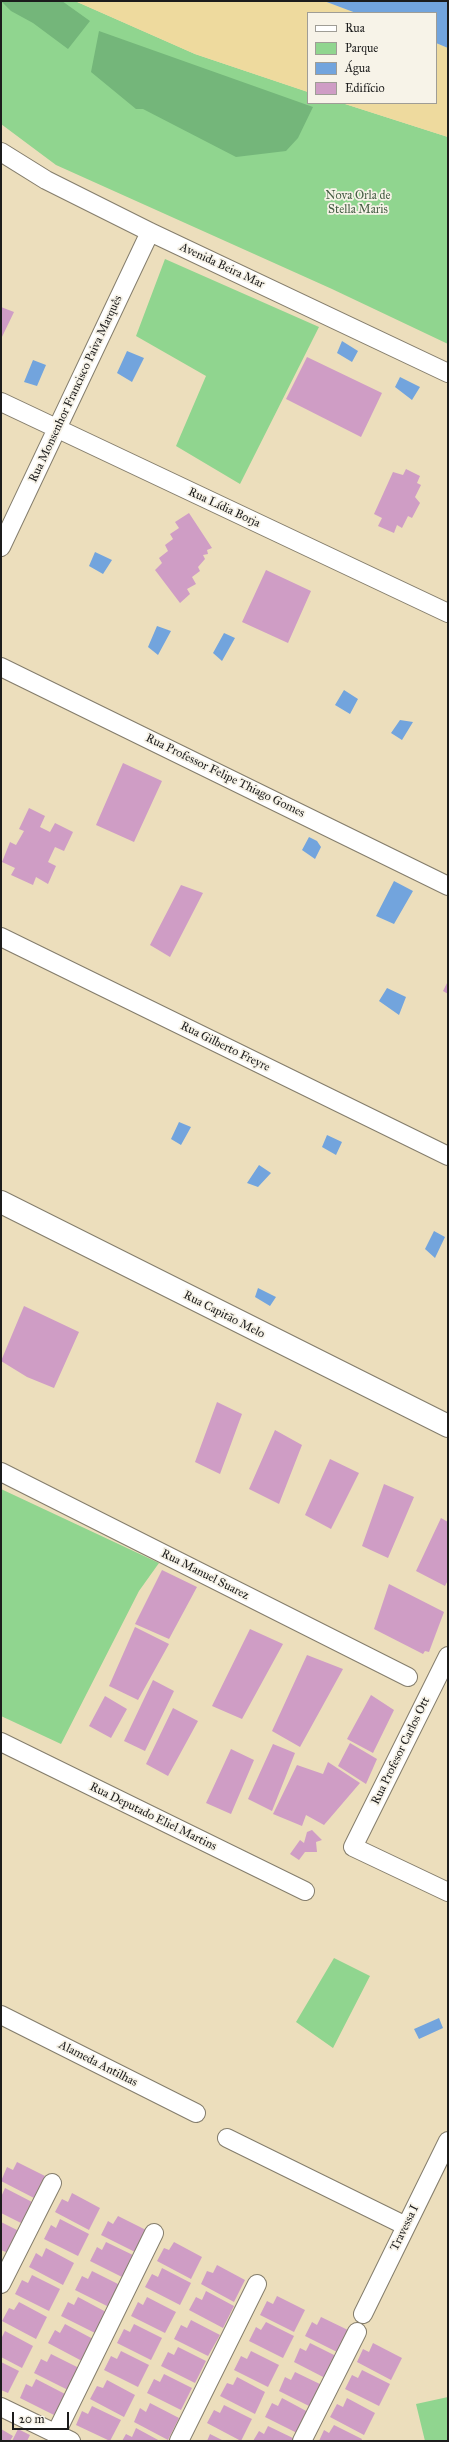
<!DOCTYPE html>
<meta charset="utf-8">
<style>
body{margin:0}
#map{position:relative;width:449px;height:2442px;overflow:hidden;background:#ecdebc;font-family:"IM FELL Great Primer",serif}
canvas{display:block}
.frame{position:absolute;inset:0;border:2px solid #1c1c1c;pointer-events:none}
.legend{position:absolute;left:307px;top:12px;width:130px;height:92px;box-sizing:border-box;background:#f7f3e8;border:1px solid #9f9d96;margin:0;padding:5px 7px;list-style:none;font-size:12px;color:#1c1c1c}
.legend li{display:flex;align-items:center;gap:8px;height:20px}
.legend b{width:20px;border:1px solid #9f9d96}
.scale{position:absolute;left:12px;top:2412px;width:57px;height:18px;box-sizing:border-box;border:2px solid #1c1c1c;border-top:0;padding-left:5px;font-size:12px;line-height:14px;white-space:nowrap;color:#1c1c1c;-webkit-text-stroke:3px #f7f3e8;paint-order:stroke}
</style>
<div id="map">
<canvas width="449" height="2442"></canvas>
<div class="frame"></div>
<ul class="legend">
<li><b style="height:5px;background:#fff"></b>Rua</li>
<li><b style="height:11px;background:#90d58f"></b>Parque</li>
<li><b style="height:11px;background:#72a4dd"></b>Água</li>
<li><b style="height:11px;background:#cf9dc5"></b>Edifício</li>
</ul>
<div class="scale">20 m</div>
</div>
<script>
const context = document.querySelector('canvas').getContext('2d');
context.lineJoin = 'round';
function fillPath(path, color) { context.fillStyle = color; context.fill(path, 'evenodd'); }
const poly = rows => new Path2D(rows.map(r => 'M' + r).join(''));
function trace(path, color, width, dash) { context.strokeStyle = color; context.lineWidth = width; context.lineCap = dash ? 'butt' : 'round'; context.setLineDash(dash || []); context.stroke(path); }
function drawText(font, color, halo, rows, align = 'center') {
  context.font = font + ' "IM FELL Great Primer",serif'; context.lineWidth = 3.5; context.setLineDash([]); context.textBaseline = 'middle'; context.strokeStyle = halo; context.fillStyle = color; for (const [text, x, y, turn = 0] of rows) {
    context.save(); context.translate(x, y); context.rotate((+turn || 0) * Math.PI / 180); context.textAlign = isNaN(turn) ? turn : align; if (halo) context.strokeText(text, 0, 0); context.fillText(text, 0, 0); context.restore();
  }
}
fillPath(poly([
 [1,1,75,1,195,54,308,92,308,103,342,103,448,137,448,344,332,289,56,165,1,124],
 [165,259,319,327,240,484,176,446,206,376,136,336],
 [1,1489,159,1563,139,1591,61,1744,1,1716],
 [334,1958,370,1976,333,2048,296,2022],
 [448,2397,448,2441,425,2441,416,2404]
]), '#90d58f');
fillPath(poly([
 [1,1,62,1,90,21,68,49,33,23,11,11],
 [99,31,313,107,298,138,286,151,236,157,143,109,136,109,91,72]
]), '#74b67a');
fillPath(poly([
 [75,1,324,1,356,13,308,13,308,92,195,54],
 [436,43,448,48,448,137,342,103,436,103]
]), '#eeda9e');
fillPath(poly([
 [324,1,448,1,448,48,436,43,436,13,356,13],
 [342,341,358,351,352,362,337,353],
 [127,351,144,358,132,382,117,373],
 [33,360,46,365,37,386,24,382],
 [400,377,420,387,412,400,395,387],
 [95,552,112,560,103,574,89,566],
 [157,626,171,631,158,655,148,647],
 [224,633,235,638,222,661,213,653],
 [344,690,358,699,350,714,335,705],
 [400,720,413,722,402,740,391,733],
 [309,837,317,841,321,847,315,859,302,850],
 [394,881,413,891,394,924,376,916],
 [387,988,406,997,399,1015,379,1001],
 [179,1122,191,1127,181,1145,171,1139],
 [327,1135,342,1142,336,1155,322,1147],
 [259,1165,271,1173,258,1187,247,1183],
 [434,1231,445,1237,435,1258,425,1249],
 [258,1288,276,1297,270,1306,255,1297],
 [439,2018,443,2028,419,2039,414,2029]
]), '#72a4dd');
fillPath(poly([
 [1,307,14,312,1,339],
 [307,357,382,393,361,437,286,399],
 [406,469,420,476,417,483,421,485,415,497,420,503,412,518,408,516,402,528,397,525,394,533,378,526,382,518,374,514,393,472,403,475],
 [189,513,212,548,207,550,208,554,203,555,205,559,198,567,200,571,192,577,196,584,187,589,190,594,180,603,155,570,162,563,159,558,168,551,165,545,173,539,170,534,179,528,175,522],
 [266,570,311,591,288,643,242,622],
 [123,763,162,781,134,842,96,825],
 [29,808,45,816,40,827,50,832,55,823,73,832,64,851,55,847,48,862,56,866,48,884,36,877,33,885,11,875,15,868,2,862,10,842,16,845,24,831,19,829],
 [181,885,203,893,170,957,150,945],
 [448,981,448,994,443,991],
 [24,1306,79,1332,54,1388,27,1377,1,1361],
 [217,1402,242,1414,220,1474,195,1462],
 [275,1430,302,1445,279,1504,249,1489],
 [330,1459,359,1473,331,1529,305,1515],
 [384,1484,414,1497,388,1558,362,1546],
 [441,1518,448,1522,448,1580,445,1586,416,1571],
 [162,1570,197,1587,169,1639,135,1624],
 [389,1584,444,1612,429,1652,425,1651,423,1654,374,1629],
 [135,1627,169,1644,138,1700,109,1686],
 [250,1629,283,1644,242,1719,212,1706],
 [307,1655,343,1669,300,1747,272,1731],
 [153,1680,174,1691,145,1751,124,1741],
 [371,1695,394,1710,373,1753,347,1739],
 [105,1696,127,1709,111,1738,89,1726],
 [173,1708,198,1721,168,1776,146,1764],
 [350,1743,377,1759,366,1784,338,1766],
 [273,1744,295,1753,272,1811,248,1799],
 [231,1749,254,1760,231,1814,206,1803],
 [328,1762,360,1783,324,1825,306,1815,302,1826,273,1814,297,1765,323,1774],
 [312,1830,322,1840,316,1842,317,1852,305,1852,299,1860,290,1854,300,1840,304,1843,307,1832],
 [17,2162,45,2176,34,2198,1,2181,7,2167,13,2170],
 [5,2188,34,2203,23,2224,1,2213,1,2197],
 [72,2193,100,2208,89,2230,55,2212,62,2199,68,2202],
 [118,2216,146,2230,135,2252,101,2235,108,2221,113,2224],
 [60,2219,89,2234,78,2256,44,2239,51,2225,56,2228],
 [1,2222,19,2231,8,2253,1,2250],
 [106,2242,135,2256,124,2278,90,2261,97,2247,102,2250],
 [174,2242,202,2257,191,2279,157,2261,164,2248,169,2250],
 [46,2248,74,2263,63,2285,29,2267,36,2253,42,2257],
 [217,2265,245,2280,234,2302,201,2284,207,2271,213,2273],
 [162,2268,191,2283,180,2305,145,2287,152,2274,158,2277],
 [92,2271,120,2285,109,2307,75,2290,82,2276,88,2279],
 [32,2275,60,2289,49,2311,15,2294,22,2280,28,2283],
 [206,2291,234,2306,223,2328,189,2310,196,2297,202,2300],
 [277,2296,305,2310,294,2332,260,2315,267,2301,273,2304],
 [78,2297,106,2312,95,2333,61,2316,68,2302,74,2305],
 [147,2297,176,2312,165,2333,131,2316,138,2302,143,2305],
 [19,2302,47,2317,36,2339,2,2321,9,2308,14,2310],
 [321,2317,350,2331,339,2353,305,2336,312,2322,317,2325],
 [191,2320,220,2335,208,2356,174,2339,181,2325,187,2328],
 [266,2322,294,2336,283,2358,249,2341,256,2327,261,2330],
 [65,2324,93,2339,82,2361,48,2343,55,2330,60,2333],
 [134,2324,162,2338,151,2360,117,2343,124,2329,130,2332],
 [5,2331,33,2346,22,2368,1,2357,1,2339],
 [310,2343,338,2357,327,2379,294,2362,300,2348,306,2351],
 [373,2343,402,2358,391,2380,357,2362,363,2349,369,2352],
 [178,2347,206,2361,195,2383,161,2366,168,2352,174,2355],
 [121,2351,149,2365,138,2387,104,2370,111,2356,117,2359],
 [251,2351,279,2365,268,2387,234,2370,241,2356,247,2359],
 [51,2354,79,2368,68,2390,34,2373,41,2359,47,2362],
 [1,2362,19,2371,8,2393,1,2390],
 [362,2370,390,2384,379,2406,345,2389,352,2375,358,2378],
 [295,2372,324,2386,313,2408,279,2391,285,2377,291,2380],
 [164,2374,192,2388,181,2410,147,2393,154,2379,160,2382],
 [237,2377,265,2392,255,2414,220,2396,227,2383,233,2385],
 [36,2379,65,2394,54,2415,20,2398,26,2384,32,2387],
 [107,2380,135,2395,124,2417,90,2399,97,2386,103,2388],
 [282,2398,310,2413,299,2434,265,2417,272,2403,278,2406],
 [347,2398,375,2413,364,2435,330,2417,337,2404,343,2407],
 [150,2403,179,2418,168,2440,134,2422,140,2408,146,2412],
 [224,2405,252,2419,241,2441,207,2423,214,2410,220,2413],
 [92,2406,121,2420,110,2441,76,2425,82,2411,88,2414],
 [334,2425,362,2439,361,2441,319,2441,324,2430,329,2433],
 [268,2426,297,2440,296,2441,253,2441,259,2431,264,2434],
 [136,2428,160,2441,122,2441,126,2434,132,2437],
 [1,2429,13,2436,10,2441,1,2441],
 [18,2429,30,2435,27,2441,12,2441],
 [210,2434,224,2441,207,2441]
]), '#cf9dc5');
const street = poly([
 [1,152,46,180,150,232,448,373],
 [1,402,448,613],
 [1,547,150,232],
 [1,667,448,886],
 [1,937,448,1156],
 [1,1472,408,1677],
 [448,1656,353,1847,448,1892],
 [1,1742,305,1891],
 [1,2015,196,2113],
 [227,2138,406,2226],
 [1,2284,52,2183],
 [363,2314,448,2141],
 [1,2407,71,2441],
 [56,2433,154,2233],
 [179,2441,257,2284],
 [302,2441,357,2332]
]);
const secondary = poly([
 [1,1202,448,1426]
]);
trace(street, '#847d6c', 20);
trace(secondary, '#847d6c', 24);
trace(street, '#fff', 18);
trace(secondary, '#fff', 22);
drawText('12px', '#455d44', '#f7f3e8', [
 ["Nova Orla de",358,196],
 ["Stella Maris",358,210]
]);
drawText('12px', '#1c1c1c', '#f7f3e8', [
 ["Avenida Beira Mar",222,266,25],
 ["Rua Monsenhor Francisco Paiva Marquês",76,389,-65],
 ["Rua Lídia Borja",224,508,25],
 ["Rua Professor Felipe Thiago Gomes",225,776,26],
 ["Rua Gilberto Freyre",225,1047,26],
 ["Rua Capitão Melo",224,1315,27],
 ["Rua Manuel Suarez",205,1575,27],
 ["Rua Profesor Carlos Ott",401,1751,-64],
 ["Rua Deputado Eliel Martins",153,1817,26],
 ["Alameda Antilhas",98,2064,27],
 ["Travessa I",405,2228,-64]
]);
</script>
